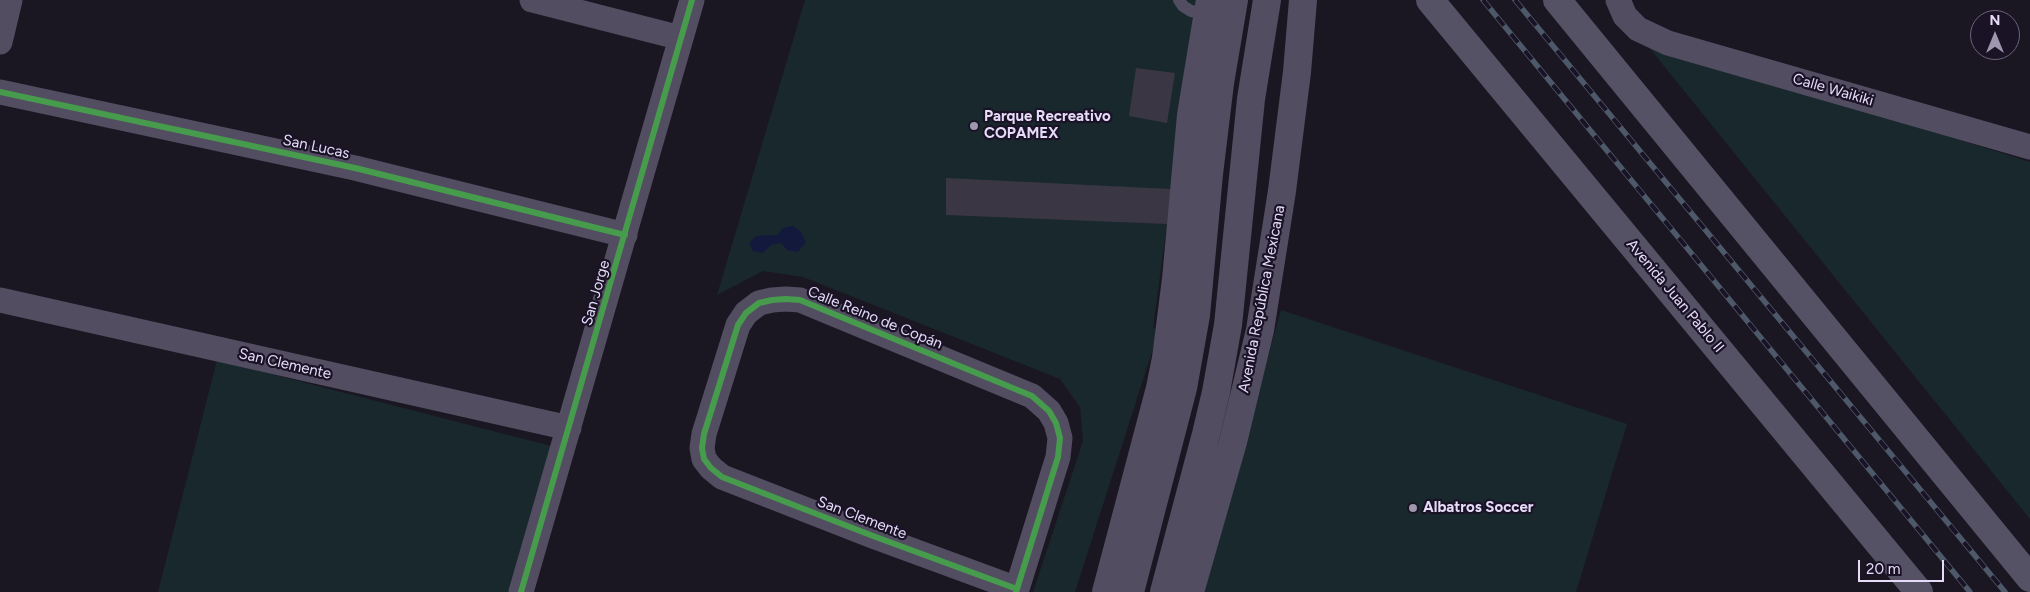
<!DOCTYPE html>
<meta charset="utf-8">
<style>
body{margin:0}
#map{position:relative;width:2030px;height:592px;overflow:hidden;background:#1b1722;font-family:Figtree,sans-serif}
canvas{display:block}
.north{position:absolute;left:1970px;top:10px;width:50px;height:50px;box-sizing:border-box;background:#1a1326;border:1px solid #6c637b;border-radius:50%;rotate:0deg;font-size:14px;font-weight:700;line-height:20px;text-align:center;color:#e6dcfa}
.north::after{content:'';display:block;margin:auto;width:18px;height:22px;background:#9f97ae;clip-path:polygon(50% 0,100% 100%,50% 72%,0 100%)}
.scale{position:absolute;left:1858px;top:560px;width:86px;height:22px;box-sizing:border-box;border:2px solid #e6dcfa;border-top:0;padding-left:6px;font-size:15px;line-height:18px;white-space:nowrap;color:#e6dcfa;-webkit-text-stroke:4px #1a1326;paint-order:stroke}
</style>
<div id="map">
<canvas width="2030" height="592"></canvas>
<div class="north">N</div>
<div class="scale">20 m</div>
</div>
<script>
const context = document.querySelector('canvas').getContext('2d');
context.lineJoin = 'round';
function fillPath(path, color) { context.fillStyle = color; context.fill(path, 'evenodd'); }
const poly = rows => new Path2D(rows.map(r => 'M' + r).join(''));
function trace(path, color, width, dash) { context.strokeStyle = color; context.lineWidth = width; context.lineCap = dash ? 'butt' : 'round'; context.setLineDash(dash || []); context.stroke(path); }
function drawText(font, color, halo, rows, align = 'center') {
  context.font = font + ' Figtree,sans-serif'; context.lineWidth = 4.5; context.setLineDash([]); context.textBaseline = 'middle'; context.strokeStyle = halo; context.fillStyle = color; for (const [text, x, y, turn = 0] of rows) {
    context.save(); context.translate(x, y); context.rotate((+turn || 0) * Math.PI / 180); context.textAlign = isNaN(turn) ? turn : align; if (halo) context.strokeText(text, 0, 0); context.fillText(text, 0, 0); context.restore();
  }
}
fillPath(poly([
 [805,0,1197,0,1153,328,1159,330,1075,592,1033,592,1083,441,1080,407,1060,379,803,277,763,271,717,295],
 [1643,40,2030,162,2030,519],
 [1281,310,1627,424,1576,592,1202,592],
 [217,360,551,446,510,592,158,592]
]), '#18282d');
fillPath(poly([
 [793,226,801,232,806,242,798,252,787,250,781,243,771,245,763,253,753,251,749,243,756,236,777,235,783,228]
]), '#13193d');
fillPath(poly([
 [1136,68,1175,73,1167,123,1129,116],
 [946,178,1171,189,1167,224,946,215]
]), '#3b3643');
trace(poly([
 [1179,0,1183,6,1191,11,1208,14]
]), '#524d61', 12);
trace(poly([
 [532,0,681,38],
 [1618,0,1625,16,1638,29,1668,43,2030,147],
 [0,42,10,0],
 [0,92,355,168,625,235],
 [0,300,569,428],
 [521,592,692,0],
 [1016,592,1017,589,1058,457,1060,438,1056,423,1049,411,1032,396,800,300,786,299,772,300,759,303,746,313,738,325,704,434,702,448,704,459,711,468,722,477,873,536,1017,589]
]), '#524d61', 25);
trace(poly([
 [1106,592,1160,388,1166,358,1176,279,1191,115,1210,0],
 [1130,592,1183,388,1196,315,1209,174,1220,83,1234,0],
 [1164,592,1206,434,1216,392,1228,325,1251,99,1267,0],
 [1190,592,1233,442,1260,330,1282,191,1297,72,1303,0]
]), '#524d61', 28);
trace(poly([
 [1430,0,1919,592],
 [1557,0,2030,578]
]), '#565266', 28);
const rail = poly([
 [1483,0,1970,592],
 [1515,0,2005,592]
]);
trace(rail, '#4d5869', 5.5);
trace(rail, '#1a1326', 4, [11]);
trace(poly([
 [0,92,355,168,625,235],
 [521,592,692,0],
 [1016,592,1017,589,1058,457,1060,438,1056,423,1049,411,1032,396,800,300,786,299,772,300,759,303,746,313,738,325,704,434,702,448,704,459,711,468,722,477,873,536,1017,589]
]), '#469c4c', 6);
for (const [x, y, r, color] of [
 [974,126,5,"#9f97ae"],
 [1413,508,5,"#9f97ae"]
]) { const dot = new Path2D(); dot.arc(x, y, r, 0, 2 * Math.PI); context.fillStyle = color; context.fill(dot); trace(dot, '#1a1326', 2); }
drawText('15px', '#e6dcfa', '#1a1326', [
 ["Calle Waikiki",1833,90,16],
 ["San Lucas",316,147,12],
 ["San Jorge",596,293,-74],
 ["Avenida Juan Pablo II",1675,296,50],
 ["Avenida República Mexicana",1262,299,-79],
 ["Calle Reino de Copán",875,318,22],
 ["San Clemente",285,364,13],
 ["San Clemente",862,518,21]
]);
drawText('bold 15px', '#e6dcfa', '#1a1326', [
 ["Parque Recreativo",984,117],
 ["COPAMEX",984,134],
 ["Albatros Soccer",1423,508]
], 'left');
</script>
